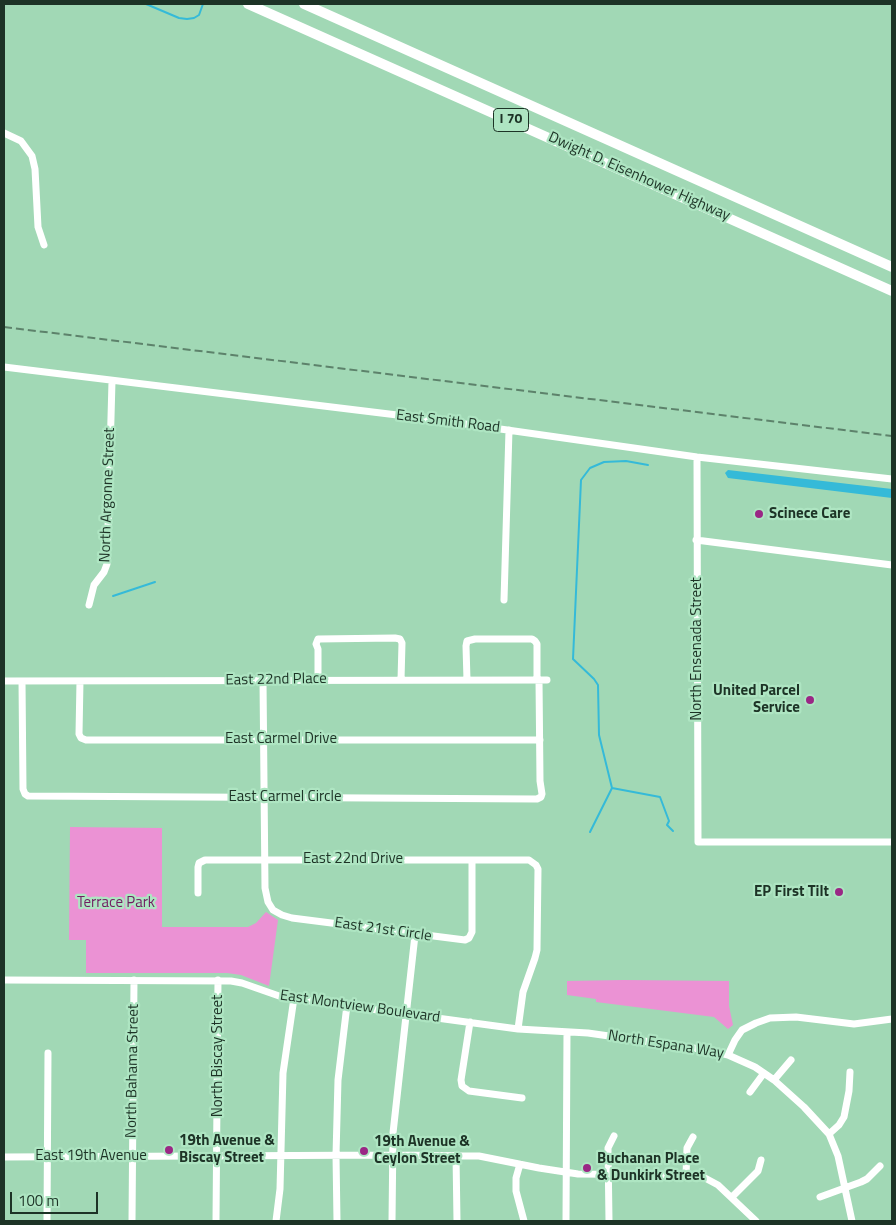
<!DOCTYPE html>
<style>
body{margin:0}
#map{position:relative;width:896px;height:1225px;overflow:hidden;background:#a1d8b5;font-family:"Titillium Web",sans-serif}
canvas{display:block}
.frame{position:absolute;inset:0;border:5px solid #1d3326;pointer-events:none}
.scale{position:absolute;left:10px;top:1192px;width:88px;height:22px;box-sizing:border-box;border:2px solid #1d3326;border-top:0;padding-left:6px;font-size:15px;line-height:18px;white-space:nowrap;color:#1d3326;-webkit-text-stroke:4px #aee5c2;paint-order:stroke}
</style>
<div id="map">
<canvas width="896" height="1225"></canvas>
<div class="frame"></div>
<div class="scale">100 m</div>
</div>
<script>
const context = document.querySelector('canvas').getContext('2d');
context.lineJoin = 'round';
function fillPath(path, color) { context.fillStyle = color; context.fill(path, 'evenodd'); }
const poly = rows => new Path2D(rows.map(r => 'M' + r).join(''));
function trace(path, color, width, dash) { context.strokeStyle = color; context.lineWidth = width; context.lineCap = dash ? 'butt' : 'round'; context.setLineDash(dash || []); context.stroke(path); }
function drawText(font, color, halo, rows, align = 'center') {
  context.font = font + ' "Titillium Web",sans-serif'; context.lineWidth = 4.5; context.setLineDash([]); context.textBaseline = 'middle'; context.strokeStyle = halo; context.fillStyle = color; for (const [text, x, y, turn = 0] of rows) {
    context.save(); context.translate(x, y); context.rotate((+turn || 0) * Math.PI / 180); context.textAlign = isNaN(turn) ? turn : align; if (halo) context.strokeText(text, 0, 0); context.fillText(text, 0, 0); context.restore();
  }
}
fillPath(poly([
 [70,827,162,828,162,927,248,927,256,923,266,912,278,920,269,986,241,975,227,973,86,973,86,940,69,940],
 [623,980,729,981,729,1006,733,1025,728,1029,714,1017,596,1002,596,999,567,995,567,981]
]), '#eb92d4');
fillPath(poly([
 [728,470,892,489,892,498,728,478,725,473]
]), '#35bad8');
trace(poly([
 [146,4,179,18,187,19,194,18,199,15,203,4],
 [648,465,626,461,604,462,590,468,581,480,573,659,594,679,598,685,599,735,612,788,660,797,669,821,667,825,673,831],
 [113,596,155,582],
 [590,832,612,788]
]), '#35bad8', 2);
trace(poly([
 [4,133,21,141,32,156,35,169,38,227,44,245],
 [4,367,430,419,697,457,892,479],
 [697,457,698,842,892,842],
 [696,540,892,565],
 [504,600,509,430],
 [89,605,94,585,104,572,107,564,112,381],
 [263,680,265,888,268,902,273,910,282,915,292,918,465,940,469,938,472,932,472,860],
 [318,680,318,649,316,644,318,639,395,638,400,639,402,643,401,680],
 [467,680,466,646,467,641,475,639,532,639,535,641,537,644,537,680],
 [4,681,547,680],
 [22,681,23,789,25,794,28,796,537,799,541,797,542,794,540,781,539,680],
 [80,681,79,734,81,738,86,740,540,740],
 [198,893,198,867,199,863,205,860,529,860,536,865,538,869,537,950,535,958,523,992,518,1029],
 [4,980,231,981,242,983,282,997,518,1029,588,1033,707,1050,728,1055,755,1067,774,1080,804,1107,829,1134,838,1156,852,1221],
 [470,1022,461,1080,462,1086,469,1091,522,1098],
 [728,1055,735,1040,742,1030,756,1023,770,1018,796,1017,854,1024,892,1019],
 [774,1080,791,1060],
 [750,1092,764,1073],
 [829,1134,839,1125,844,1117,849,1091,850,1072],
 [456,1155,457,1221],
 [4,1157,392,1155,479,1156,539,1168,578,1174,695,1175,705,1178,718,1185,756,1221],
 [520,1164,516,1178,516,1191,524,1221],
 [686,1175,687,1148,693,1137],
 [732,1197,758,1171,761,1160],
 [820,1197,861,1182,867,1179,880,1166],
 [47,1221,48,1053],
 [132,1221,134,980],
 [216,1221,218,980],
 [276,1221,280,1189,283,1073,294,998],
 [337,1221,336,1155,338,1080,347,1005],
 [392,1221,393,1133,415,935],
 [566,1221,567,1032],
 [609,1221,608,1148,614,1136]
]), '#fff', 7);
trace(poly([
 [248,4,892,291],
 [304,4,892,267]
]), '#fff', 10);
trace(poly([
 [4,327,892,436]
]), '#5d826b', 2, [8, 4]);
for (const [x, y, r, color] of [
 [759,514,5,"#9a2785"],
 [810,700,5,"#9a2785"],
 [839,892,5,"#9a2785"],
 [169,1150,5,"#9a2785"],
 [364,1151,5,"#9a2785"],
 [587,1168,5,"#9a2785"]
]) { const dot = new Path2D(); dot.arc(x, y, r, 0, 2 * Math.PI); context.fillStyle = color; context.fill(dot); trace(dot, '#aee5c2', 2); }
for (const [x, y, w] of [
 [511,120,35]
]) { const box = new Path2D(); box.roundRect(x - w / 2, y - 11.5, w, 23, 4); context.fillStyle = '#aee5c2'; context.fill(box); trace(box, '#1d3326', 1); }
drawText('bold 14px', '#1d3326', null, [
 ["I 70",511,120]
]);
drawText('15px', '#1d3326', '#aee5c2', [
 ["Dwight D. Eisenhower Highway",639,177,24],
 ["East Smith Road",448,422,7],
 ["North Argonne Street",108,495,-88],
 ["North Ensenada Street",697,649,-90],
 ["East 22nd Place",276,680,-1],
 ["East Carmel Drive",281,739],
 ["East Carmel Circle",285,797],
 ["East 22nd Drive",353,859],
 ["East 21st Circle",383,930,8],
 ["East Montview Boulevard",360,1007,8],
 ["North Espana Way",666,1045,9],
 ["North Biscay Street",218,1056,-90],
 ["North Bahama Street",133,1071,-89],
 ["East 19th Avenue",91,1156]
]);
drawText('bold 15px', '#1d3326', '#aee5c2', [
 ["Scinece Care",769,514],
 ["United Parcel",800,691,"right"],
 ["Service",800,708,"right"],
 ["EP First Tilt",829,892,"right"],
 ["19th Avenue &",179,1141],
 ["Biscay Street",179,1158],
 ["19th Avenue &",374,1142],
 ["Ceylon Street",374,1159],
 ["Buchanan Place",597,1159],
 ["& Dunkirk Street",597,1176]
], 'left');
drawText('15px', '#711c61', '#aee5c2', [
 ["Terrace Park",116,903]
]);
</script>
